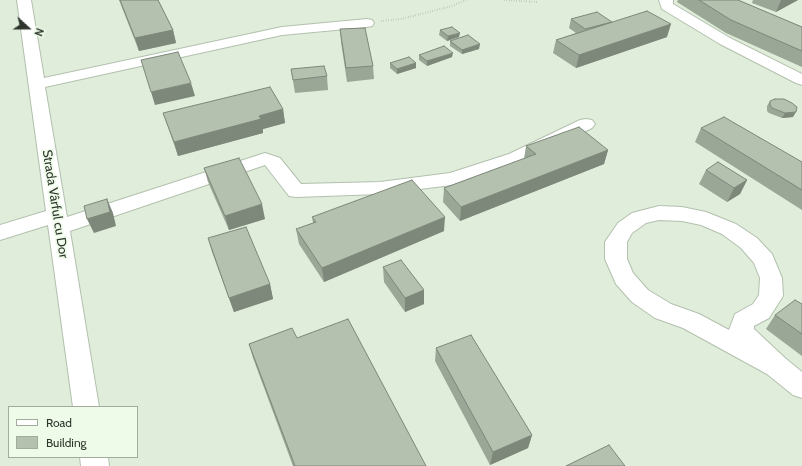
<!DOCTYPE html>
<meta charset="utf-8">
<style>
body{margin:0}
#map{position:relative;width:802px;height:466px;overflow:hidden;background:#dfedda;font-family:Cabin,sans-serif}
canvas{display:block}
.legend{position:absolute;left:8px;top:406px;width:130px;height:52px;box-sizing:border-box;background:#edfbe8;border:1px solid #a1ac9d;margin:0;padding:5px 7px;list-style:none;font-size:12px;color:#2f352d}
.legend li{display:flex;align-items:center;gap:8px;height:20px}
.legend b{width:20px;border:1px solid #a1ac9d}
.north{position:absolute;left:8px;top:8px;width:40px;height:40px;-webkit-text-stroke:3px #edfbe8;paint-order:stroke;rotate:111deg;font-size:11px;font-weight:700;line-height:16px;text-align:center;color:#2f352d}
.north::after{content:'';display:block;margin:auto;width:14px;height:18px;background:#2f352d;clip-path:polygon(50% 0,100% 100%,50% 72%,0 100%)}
</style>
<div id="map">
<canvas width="802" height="466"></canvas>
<ul class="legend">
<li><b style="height:5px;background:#fff"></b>Road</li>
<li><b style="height:11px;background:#b3c1ae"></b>Building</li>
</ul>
<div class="north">N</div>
</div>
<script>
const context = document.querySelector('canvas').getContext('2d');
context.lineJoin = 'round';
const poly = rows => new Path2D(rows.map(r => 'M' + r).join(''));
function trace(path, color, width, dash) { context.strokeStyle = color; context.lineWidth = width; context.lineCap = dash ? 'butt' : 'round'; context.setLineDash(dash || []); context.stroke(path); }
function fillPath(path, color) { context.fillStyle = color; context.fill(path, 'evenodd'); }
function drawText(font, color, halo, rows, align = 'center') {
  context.font = font + ' Cabin,sans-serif'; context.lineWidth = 3.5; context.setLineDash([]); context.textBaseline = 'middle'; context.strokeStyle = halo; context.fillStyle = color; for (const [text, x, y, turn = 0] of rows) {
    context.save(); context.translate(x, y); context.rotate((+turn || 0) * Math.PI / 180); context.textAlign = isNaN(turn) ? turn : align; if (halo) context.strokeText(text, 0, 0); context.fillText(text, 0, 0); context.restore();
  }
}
const minor = poly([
 [17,0,31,0,44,78,282,27,367,19,372,20,374,23,372,26,367,27,282,35,45,87,67,217,265,153,280,158,301,184,380,182,450,173,509,154,580,120,586,119,592,120,595,124,592,128,523,162,452,185,380,194,296,197,289,196,265,165,70,231,99,407,73,407,48,225,0,240,0,225,46,211,17,0],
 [659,0,673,0,673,4,730,38,802,74,802,85,796,83,720,44,662,9,659,0],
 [659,206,682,207,706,212,736,224,757,238,772,254,782,278,783,296,769,318,754,326,754,329,785,358,802,372,802,398,793,395,767,374,683,328,655,318,632,302,616,284,605,259,605,242,618,223,632,213,659,206],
 [659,220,682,221,701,225,722,234,741,248,754,263,760,278,759,295,753,304,735,314,729,330,699,314,671,304,648,290,633,273,627,259,627,242,632,233,646,223,659,220],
 [80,457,108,457,109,466,81,466,80,457]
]);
trace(minor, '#b3c0ae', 2);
trace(poly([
 [504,0,537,2],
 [381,21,401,19,452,6,466,0]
]), '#aab5a5', 2, [0.5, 2]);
fillPath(minor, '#fff');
fillPath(poly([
 [119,0,158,0,173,30,176,43,139,51],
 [678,0,738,0,802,27,802,67,726,33,677,2],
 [753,0,798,0,776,12,752,3],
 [571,19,612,22,667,37,576,68,553,53,556,40,576,33,569,28],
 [340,29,373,66,374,79,347,82,341,42],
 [440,30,459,37,447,41,439,35],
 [450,41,479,49,462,54,450,46],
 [419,55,452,57,427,66,419,60],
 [390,63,416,63,416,68,397,74,390,68],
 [291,69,327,76,328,90,295,93],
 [770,101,793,117,782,118,769,113,767,111,767,106],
 [283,109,285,123,263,129,263,133,178,156,168,127,163,113],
 [701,128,802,162,802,210,695,142],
 [526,146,608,150,604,164,460,221,443,202,444,188,524,159],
 [204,168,265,219,229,230,208,182],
 [706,170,747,180,740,194,727,202,699,184],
 [312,217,444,231,324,282,299,244,296,229,313,223],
 [208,238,270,284,273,299,234,312,212,252],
 [383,267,424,290,424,304,405,312,384,282],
 [802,304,802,356,766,329,775,315],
 [297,338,426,466,293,466,253,358,249,344],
 [436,348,532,435,528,448,490,465,435,361]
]), '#9aa696');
fillPath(poly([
 [781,0,798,0,776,12],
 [671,24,667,37,576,68,579,55],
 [173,30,176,43,139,51,135,38],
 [460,33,459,37,447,41,448,36],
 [480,44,479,49,462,54,462,50],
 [453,53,452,57,427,66,427,61],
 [416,63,416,68,397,74,397,69],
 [191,83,195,96,155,105,151,92],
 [283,109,285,123,263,129,263,133,178,156,174,142,259,116],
 [796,112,793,117,782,118,785,113],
 [608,150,604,164,460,221,461,207],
 [747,180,740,194,727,202,734,188],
 [107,199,113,213,116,226,94,233,87,219],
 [262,204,265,219,229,230,225,216],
 [445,217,444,231,324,282,322,268],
 [270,284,273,299,234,312,229,298],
 [424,290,424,304,405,312,405,298],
 [532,435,528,448,490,465,493,452]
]), '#7d877a');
const building = poly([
 [120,0,158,0,173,30,135,38,120,0],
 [699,0,738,0,802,27,802,51,731,20,699,0],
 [647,11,671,24,579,55,556,40,647,11],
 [597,12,612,22,585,29,571,19,597,12],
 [452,27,460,33,448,36,440,30,452,27],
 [365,28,373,66,346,68,340,29,365,28],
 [468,35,480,44,462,50,450,41,468,35],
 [444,46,453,53,427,61,419,55,444,46],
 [178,52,191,83,151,92,141,60,178,52],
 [409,57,416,63,397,69,390,63,409,57],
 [324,66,327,76,293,80,291,69,324,66],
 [270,87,283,109,259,116,261,119,174,142,163,113,270,87],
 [775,99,784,99,792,103,797,107,796,112,785,113,772,108,770,105,770,101,775,99],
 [724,117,802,162,802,190,701,128,724,117],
 [579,127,608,150,461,207,444,188,536,154,526,146,579,127],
 [239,158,262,204,225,216,204,168,239,158],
 [718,162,747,180,734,188,706,170,718,162],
 [412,180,445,217,322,268,296,229,316,222,312,217,412,180],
 [107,199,110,212,87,219,84,206,107,199],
 [246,227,270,284,229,298,208,238,246,227],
 [401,260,424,290,405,298,383,267,401,260],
 [795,300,802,304,802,334,775,315,795,300],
 [348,319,426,466,295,466,249,344,292,328,297,338,348,319],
 [471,335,532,435,493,452,436,348,471,335],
 [609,445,625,466,566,466,609,445]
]);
fillPath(building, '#b3c1ae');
trace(building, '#7d877a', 1);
drawText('13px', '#2f352d', '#edfbe8', [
 ["Strada Vârful cu Dor",55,204,81]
]);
</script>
